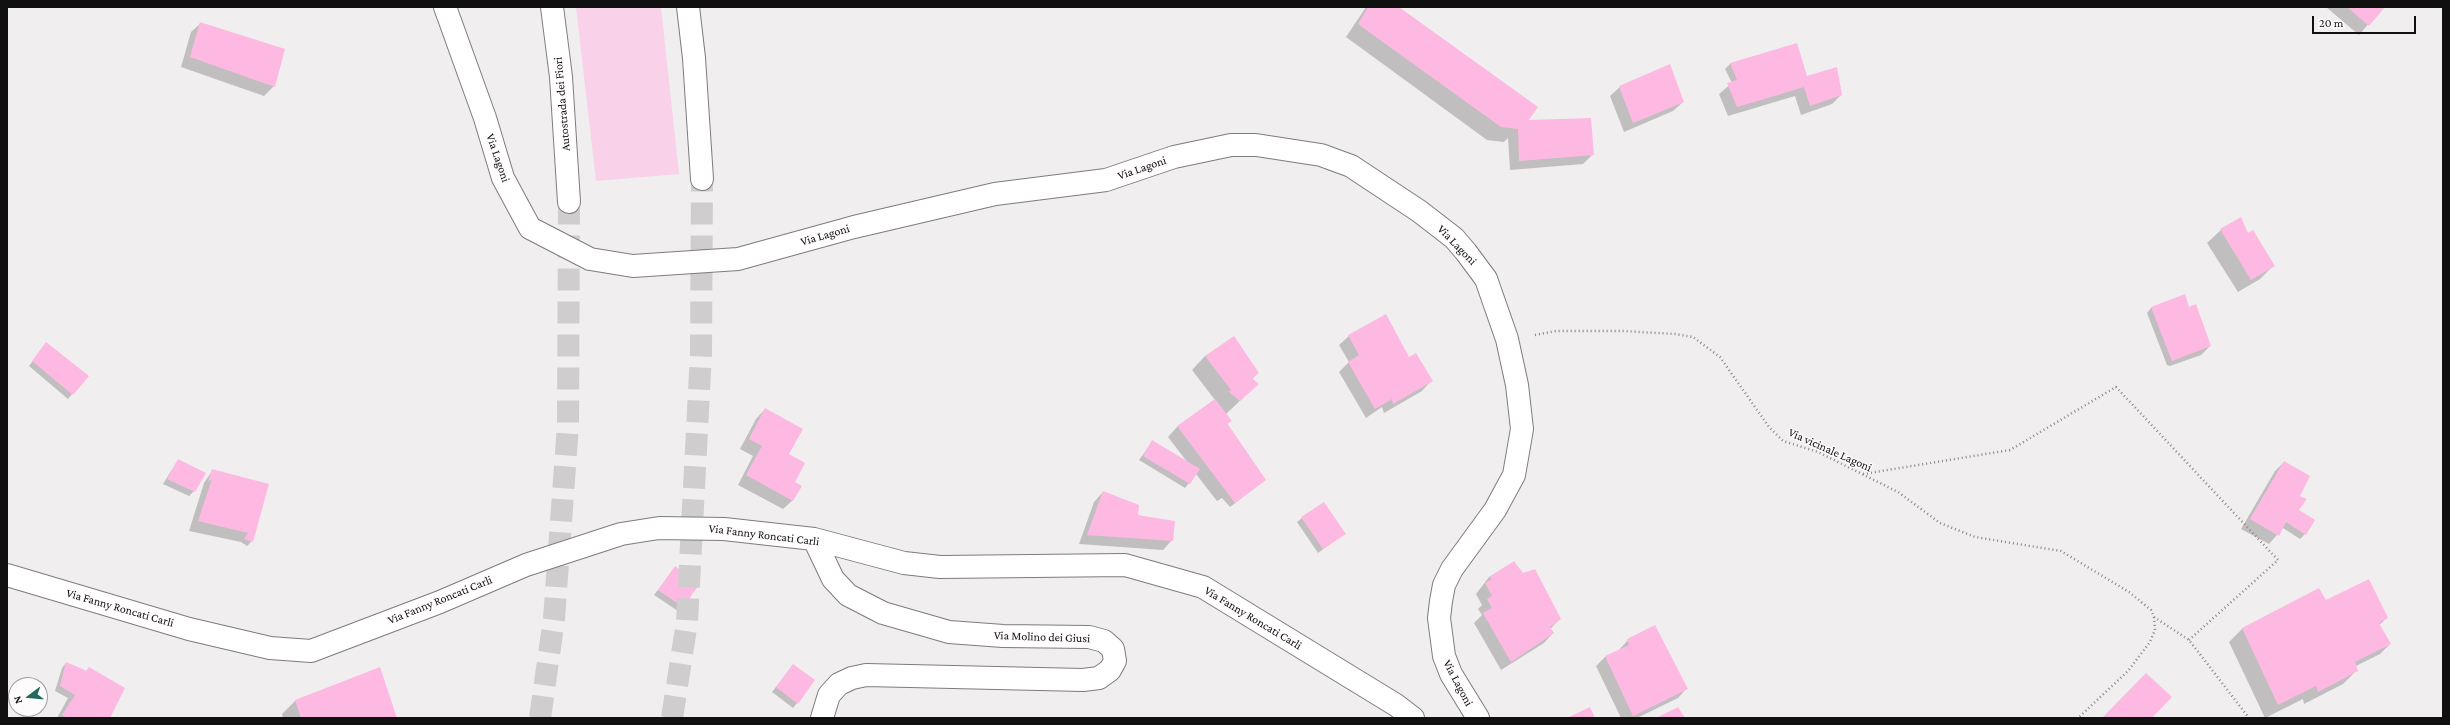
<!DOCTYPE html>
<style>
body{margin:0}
#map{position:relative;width:2450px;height:725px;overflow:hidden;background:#f1eeef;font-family:"Crimson Pro",serif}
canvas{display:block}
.frame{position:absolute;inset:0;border:8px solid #111010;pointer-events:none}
.north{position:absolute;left:8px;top:677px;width:40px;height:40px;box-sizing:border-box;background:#fefbfd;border:1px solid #9f9d9e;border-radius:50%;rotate:254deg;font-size:11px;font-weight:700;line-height:16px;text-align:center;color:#111010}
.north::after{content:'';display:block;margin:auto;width:14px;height:18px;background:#21685d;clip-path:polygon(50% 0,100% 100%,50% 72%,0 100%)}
.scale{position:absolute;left:2312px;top:16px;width:104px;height:18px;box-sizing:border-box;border:2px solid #111010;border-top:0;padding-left:5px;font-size:12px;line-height:14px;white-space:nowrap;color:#111010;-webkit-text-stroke:3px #fefbfd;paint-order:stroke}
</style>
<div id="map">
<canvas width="2450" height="725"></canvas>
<div class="frame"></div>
<div class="north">N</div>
<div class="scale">20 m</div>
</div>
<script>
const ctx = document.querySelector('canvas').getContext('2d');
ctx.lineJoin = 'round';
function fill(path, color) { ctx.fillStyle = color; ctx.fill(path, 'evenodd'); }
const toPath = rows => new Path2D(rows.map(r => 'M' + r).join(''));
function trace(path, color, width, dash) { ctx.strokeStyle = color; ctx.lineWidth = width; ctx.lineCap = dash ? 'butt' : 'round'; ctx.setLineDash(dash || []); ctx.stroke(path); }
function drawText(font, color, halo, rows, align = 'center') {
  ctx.font = font + ' "Crimson Pro",serif'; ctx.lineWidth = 3; ctx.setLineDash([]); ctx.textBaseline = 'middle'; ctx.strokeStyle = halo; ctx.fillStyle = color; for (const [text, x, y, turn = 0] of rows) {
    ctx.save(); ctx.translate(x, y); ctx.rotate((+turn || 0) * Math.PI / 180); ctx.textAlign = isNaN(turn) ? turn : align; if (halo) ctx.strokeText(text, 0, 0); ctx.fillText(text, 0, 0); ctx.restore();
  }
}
fill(toPath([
 [576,7,661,7,679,174,596,181]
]), '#f9d1e8');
fill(toPath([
 [1366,7,1397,7,1528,120,1593,154,1583,164,1510,170,1508,138,1504,142,1487,140,1346,37],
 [2326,7,2383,7,2359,35],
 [201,23,274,86,264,96,181,67,191,32],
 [1796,44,1806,77,1841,95,1832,104,1801,115,1795,96,1728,116,1719,94,1732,83,1725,69,1730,64],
 [1620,87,1683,102,1673,111,1624,132,1610,96],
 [2221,230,2248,234,2273,266,2260,279,2238,292,2207,243],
 [2184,295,2188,308,2210,346,2201,355,2170,366,2167,365,2147,313,2151,308],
 [1349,336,1409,359,1431,381,1422,391,1384,413,1382,407,1366,418,1339,372,1349,362,1339,345],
 [1234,338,1258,373,1252,379,1244,397,1226,414,1231,421,1227,424,1265,480,1230,507,1222,498,1217,501,1196,474,1185,488,1139,460,1152,442,1188,463,1168,437,1177,427,1215,400,1192,370,1205,356],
 [46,344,87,376,68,399,29,366],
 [765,409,788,455,794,483,793,500,783,509,738,485,753,456,740,449,756,419],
 [178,460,194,491,189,496,163,484],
 [2284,462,2294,503,2305,534,2300,539,2283,528,2269,544,2241,529,2275,471],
 [212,471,267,484,252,541,247,546,241,542,189,531,204,483],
 [1103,492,1137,515,1172,540,1163,550,1079,544,1094,502],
 [1302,518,1344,534,1318,553,1297,522],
 [1513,563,1560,619,1550,629,1553,633,1544,643,1501,670,1474,623,1482,615,1478,609,1482,605,1476,594,1489,577],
 [675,568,698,585,678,611,654,595],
 [2319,590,2325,603,2387,618,2379,625,2390,644,2380,654,2354,667,2356,671,2343,684,2304,704,2303,699,2265,718,2229,642,2242,629],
 [1628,640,1687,688,1678,698,1637,718,1621,718,1596,666,1605,657,1618,651],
 [66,663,86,671,89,668,109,718,57,718,68,698,55,691,62,668],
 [380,669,396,718,283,718,282,714,295,701],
 [789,670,797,703,793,708,772,692]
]), '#0003');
fill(toPath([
 [1368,7,1399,7,1538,107,1529,120,1591,118,1594,155,1519,161,1518,129,1501,127,1358,24],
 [2347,7,2385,7,2369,26],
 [200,22,285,49,275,87,190,57],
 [1797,43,1807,76,1837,67,1842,95,1810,106,1804,87,1737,107,1727,83,1737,80,1730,63],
 [1670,64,1684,102,1633,123,1619,86],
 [2241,217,2248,233,2253,230,2275,266,2251,280,2220,229],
 [2185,294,2189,307,2196,304,2211,346,2172,361,2151,307],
 [1386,314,1409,357,1416,353,1433,381,1393,404,1392,399,1375,409,1348,362,1359,355,1348,335],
 [1234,336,1259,373,1252,378,1259,384,1240,401,1229,392,1231,390,1205,356],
 [46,342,89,376,73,395,32,361],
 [1215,399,1232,421,1227,423,1266,480,1235,503,1177,426],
 [765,408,803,429,789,454,805,463,795,482,802,486,793,501,746,475,762,446,749,439],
 [1152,440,1200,469,1190,484,1143,456],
 [178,459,206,473,195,492,167,479],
 [2284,461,2310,476,2300,496,2307,499,2299,510,2315,520,2306,535,2286,522,2279,536,2250,519],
 [212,469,269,484,253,542,244,539,248,533,198,521,212,479,208,482],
 [1103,491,1139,505,1138,515,1175,521,1173,541,1087,535],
 [1324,502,1346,534,1323,549,1301,517],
 [1514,561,1523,573,1535,569,1561,619,1550,627,1554,633,1511,662,1483,613,1492,608,1487,599,1492,596,1485,583,1492,579,1489,577],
 [675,566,699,585,683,607,658,590],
 [2369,579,2388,618,2379,623,2391,644,2355,662,2358,671,2318,692,2316,686,2278,705,2242,628,2319,588,2326,600],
 [1655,625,1688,689,1633,716,1605,656,1629,645,1627,639],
 [66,662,87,671,89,667,125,688,110,718,68,718,62,715,75,695,60,686],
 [793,664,815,680,798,704,776,687],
 [380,667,397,718,301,718,295,700],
 [2146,673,2172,697,2152,718,2102,718],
 [1590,707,1595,718,1567,718],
 [1678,707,1685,718,1656,718]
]), '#feb9e2');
trace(toPath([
 [540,718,554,619,568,425,569,202],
 [672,718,687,622,701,353,702,179]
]), '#cfcdce', 22, [22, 11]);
const street = toPath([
 [445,7,485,118,503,178,530,228,590,259,633,266,738,259,854,227,995,194,1106,180,1174,157,1231,145,1256,145,1321,155,1351,166,1419,211,1454,238,1466,252,1486,279,1507,339,1517,385,1522,429,1514,475,1495,510,1452,569,1444,585,1441,601,1439,618,1444,656,1451,674,1478,718],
 [814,539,833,579,848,595,883,613,949,632,1003,636,1089,637,1104,641,1113,649,1115,661,1110,670,1099,678,1083,680,866,675,852,678,839,684,829,695,822,718],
 [7,575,189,629,270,648,311,651,440,602,526,565,621,534,659,528,724,529,814,539,904,563,940,567,1125,565,1203,587,1396,705,1413,718]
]);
const highway = toPath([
 [552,7,561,77,569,202],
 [688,7,694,58,702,179]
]);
trace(street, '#7e7b7d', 24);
trace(highway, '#7e7b7d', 24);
trace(toPath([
 [1535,335,1556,331,1622,331,1675,334,1693,337,1720,357,1769,427,1783,441,1818,452,1898,492,1940,523,1975,537,2061,551,2129,592,2151,610,2154,617,2155,630,2150,642,2128,671,2078,718],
 [1863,474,2010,450,2116,387,2278,560,2189,640],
 [2154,617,2189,640,2249,718]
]), '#878586', 2.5, [1, 3]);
trace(street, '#fff', 22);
trace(highway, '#fff', 22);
drawText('12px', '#111010', '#fefbfd', [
 ["Autostrada dei Fiori",562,104,-95],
 ["Via Lagoni",498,158,71],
 ["Via Lagoni",1142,168,-19],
 ["Via Lagoni",825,235,-16],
 ["Via Lagoni",1457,245,46],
 ["Via vicinale Lagoni",1830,450,24],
 ["Via Fanny Roncati Carli",764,535,7],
 ["Via Fanny Roncati Carli",440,600,-22],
 ["Via Fanny Roncati Carli",120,608,16],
 ["Via Fanny Roncati Carli",1253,618,31],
 ["Via Molino dei Giusi",1042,637,2],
 ["Via Lagoni",1458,683,62]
]);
</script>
